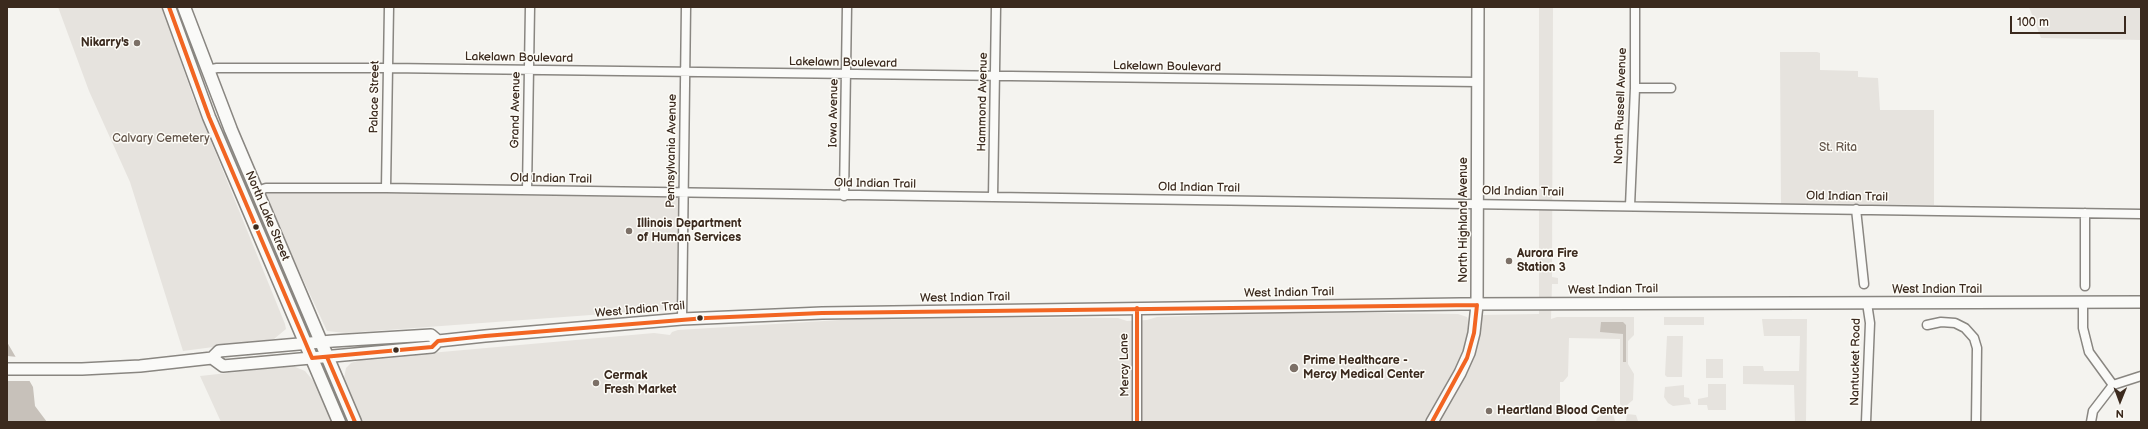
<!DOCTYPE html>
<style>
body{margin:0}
#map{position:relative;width:2148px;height:429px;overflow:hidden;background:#f4f3ef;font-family:"Balsamiq Sans",sans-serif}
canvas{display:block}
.frame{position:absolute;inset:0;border:8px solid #3b2a1e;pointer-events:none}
.north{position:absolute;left:2100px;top:381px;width:40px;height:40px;-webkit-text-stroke:3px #fdfcf7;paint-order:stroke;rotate:181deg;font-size:11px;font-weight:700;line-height:16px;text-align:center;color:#3b2a1e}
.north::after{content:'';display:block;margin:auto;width:14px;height:18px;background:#3b2a1e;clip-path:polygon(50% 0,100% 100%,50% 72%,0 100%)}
.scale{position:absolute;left:2010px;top:16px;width:116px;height:18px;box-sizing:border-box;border:2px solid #3b2a1e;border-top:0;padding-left:5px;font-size:12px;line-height:14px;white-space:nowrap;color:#3b2a1e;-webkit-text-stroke:3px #fdfcf7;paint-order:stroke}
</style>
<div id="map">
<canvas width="2148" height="429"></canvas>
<div class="frame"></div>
<div class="north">N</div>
<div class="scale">100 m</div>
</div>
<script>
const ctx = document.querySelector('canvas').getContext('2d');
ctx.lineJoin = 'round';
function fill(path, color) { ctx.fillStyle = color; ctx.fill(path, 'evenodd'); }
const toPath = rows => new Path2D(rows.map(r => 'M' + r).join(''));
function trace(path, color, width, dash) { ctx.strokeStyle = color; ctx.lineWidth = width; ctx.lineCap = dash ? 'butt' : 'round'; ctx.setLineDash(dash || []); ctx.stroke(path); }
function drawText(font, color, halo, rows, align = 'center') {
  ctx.font = font + ' "Balsamiq Sans",sans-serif'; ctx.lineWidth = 3; ctx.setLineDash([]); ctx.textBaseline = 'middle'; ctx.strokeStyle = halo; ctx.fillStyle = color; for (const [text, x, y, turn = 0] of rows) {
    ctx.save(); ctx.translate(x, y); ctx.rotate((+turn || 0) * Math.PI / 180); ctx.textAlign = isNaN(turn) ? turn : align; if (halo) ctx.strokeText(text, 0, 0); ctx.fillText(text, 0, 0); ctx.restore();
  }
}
fill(toPath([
 [58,7,162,7,193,97,285,324,286,329,274,339,183,351,130,182,89,91],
 [1539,7,1553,7,1552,277,1558,278,1558,284,1552,284,1551,319,1557,317,1634,317,1634,335,1628,341,1628,364,1634,374,1633,400,1627,405,1622,406,1620,404,1620,339,1569,338,1568,376,1563,382,1560,382,1560,422,1437,422,1473,359,1478,338,1480,315,1539,314],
 [2029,7,2141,7,2141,40,2041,38],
 [1780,52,1817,52,1820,53,1820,70,1858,71,1858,77,1878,78,1880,110,1934,110,1934,205,1781,204],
 [262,191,688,198,686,308,346,333,327,331],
 [1300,312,1458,314,1467,317,1470,327,1464,354,1426,422,1133,422,1132,409,1132,422,361,422,344,378,346,368,351,363,363,359,654,333,670,335,672,332,678,330,857,319,930,317,1118,318,1127,321,1147,320,1157,317],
 [1664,317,1704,317,1704,325,1664,325],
 [1762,319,1807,319,1806,422,1795,422,1794,385,1743,384,1743,366,1763,366,1764,371,1799,371,1800,336,1764,336],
 [1667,336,1683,336,1682,377,1667,377,1665,375],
 [1706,359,1723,359,1723,378,1706,378],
 [293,366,305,371,320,389,334,422,221,422,200,376],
 [1708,384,1726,384,1726,410,1708,410,1707,405,1698,405,1698,399,1708,397],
 [1684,385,1684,397,1689,398,1691,404,1673,406,1668,403,1664,397,1665,387],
 [1603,414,1613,414,1615,421,1626,421,1627,414,1636,415,1638,421,1652,422,1596,422,1597,418]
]), '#e6e3de');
fill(toPath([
 [1601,322,1623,322,1626,325,1626,362,1623,362,1623,334,1600,332],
 [7,342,33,387,35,406,47,422,7,422]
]), '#c7c1ba');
fill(toPath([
 [7,356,18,357,32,381,7,381]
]), '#f4f3ef');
const street = toPath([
 [207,70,217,68,388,68,1478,82],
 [1635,88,1671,88],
 [386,188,389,7],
 [527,190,530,7],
 [257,191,266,188,386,188,2141,214],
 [844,196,847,7],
 [993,197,996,7],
 [1630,206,1635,88,1635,7],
 [1856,209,1864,284],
 [2085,213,2085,286],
 [2083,302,2083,328,2089,352,2113,385],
 [682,319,686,7],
 [1927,325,1941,322,1955,323,1965,328,1974,338,1977,348,1976,422],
 [2113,385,2141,376],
 [1137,422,1137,308],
 [1866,422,1870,323,1867,303],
 [2091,422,2093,411,2113,385]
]);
const secondary = toPath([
 [212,358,223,366,432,347,438,341,485,336,682,319,822,313,1461,304,2141,302],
 [7,369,82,369,140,366,212,358,219,351,333,341,431,335,438,341],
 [1432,422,1460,373,1469,353,1474,333,1477,305,1478,7]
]);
const primary = toPath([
 [169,7,209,117,339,422],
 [184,7,231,130,355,422]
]);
trace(street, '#898681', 11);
trace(secondary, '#898681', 14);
trace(primary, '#898681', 15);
trace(street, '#fafaf8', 8);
trace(secondary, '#fafaf8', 11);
trace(primary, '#fafaf8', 12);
trace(toPath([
 [169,7,209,117,312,358],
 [1137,308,1137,422],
 [327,357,355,422],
 [312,358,432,347,438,341,485,336,706,318,822,313,1477,305],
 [1432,422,1467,358,1474,333,1477,305]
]), '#f26522', 4);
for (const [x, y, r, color] of [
 [137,43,4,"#7c7067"],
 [256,227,3.5,"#3b2a1e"],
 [629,231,4,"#7c7067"],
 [1509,261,4,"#7c7067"],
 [700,318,3.5,"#3b2a1e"],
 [396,350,3.5,"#3b2a1e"],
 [1294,368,5,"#7c7067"],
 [596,383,4,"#7c7067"],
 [1489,411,4,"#7c7067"]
]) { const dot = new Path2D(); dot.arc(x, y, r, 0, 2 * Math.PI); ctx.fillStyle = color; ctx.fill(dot); trace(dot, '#fdfcf7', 1.5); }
drawText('bold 12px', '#3b2a1e', '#fdfcf7', [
 ["Nikarry's",129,43,"right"],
 ["Illinois Department",637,224],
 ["of Human Services",637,238],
 ["Aurora Fire",1517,254],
 ["Station 3",1517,268],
 ["Prime Healthcare -",1303,361],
 ["Mercy Medical Center",1303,375],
 ["Cermak",604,376],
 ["Fresh Market",604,390],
 ["Heartland Blood Center",1497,411]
], 'left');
drawText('12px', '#3b2a1e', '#fdfcf7', [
 ["Lakelawn Boulevard",519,58,1],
 ["Lakelawn Boulevard",843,63,1],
 ["Lakelawn Boulevard",1167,67,1],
 ["Palace Street",375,97,-89],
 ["Hammond Avenue",983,102,-89],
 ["North Russell Avenue",1621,106,-88],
 ["Grand Avenue",516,110,-89],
 ["Iowa Avenue",834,113,-89],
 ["Pennsylvania Avenue",672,151,-89],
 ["Old Indian Trail",551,179,1],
 ["Old Indian Trail",875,184,1],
 ["Old Indian Trail",1199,188,1],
 ["Old Indian Trail",1523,192,1],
 ["Old Indian Trail",1847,197,1],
 ["North Lake Street",267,216,67],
 ["North Highland Avenue",1464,220,-90],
 ["West Indian Trail",1613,290,-1],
 ["West Indian Trail",1937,290],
 ["West Indian Trail",1289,293,-1],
 ["West Indian Trail",965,298,-1],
 ["West Indian Trail",640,310,-5],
 ["Nantucket Road",1856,362,-89],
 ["Mercy Lane",1125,365,-91]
]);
drawText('12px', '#63554a', '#fdfcf7', [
 ["Calvary Cemetery",161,139],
 ["St. Rita",1838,148]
]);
</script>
